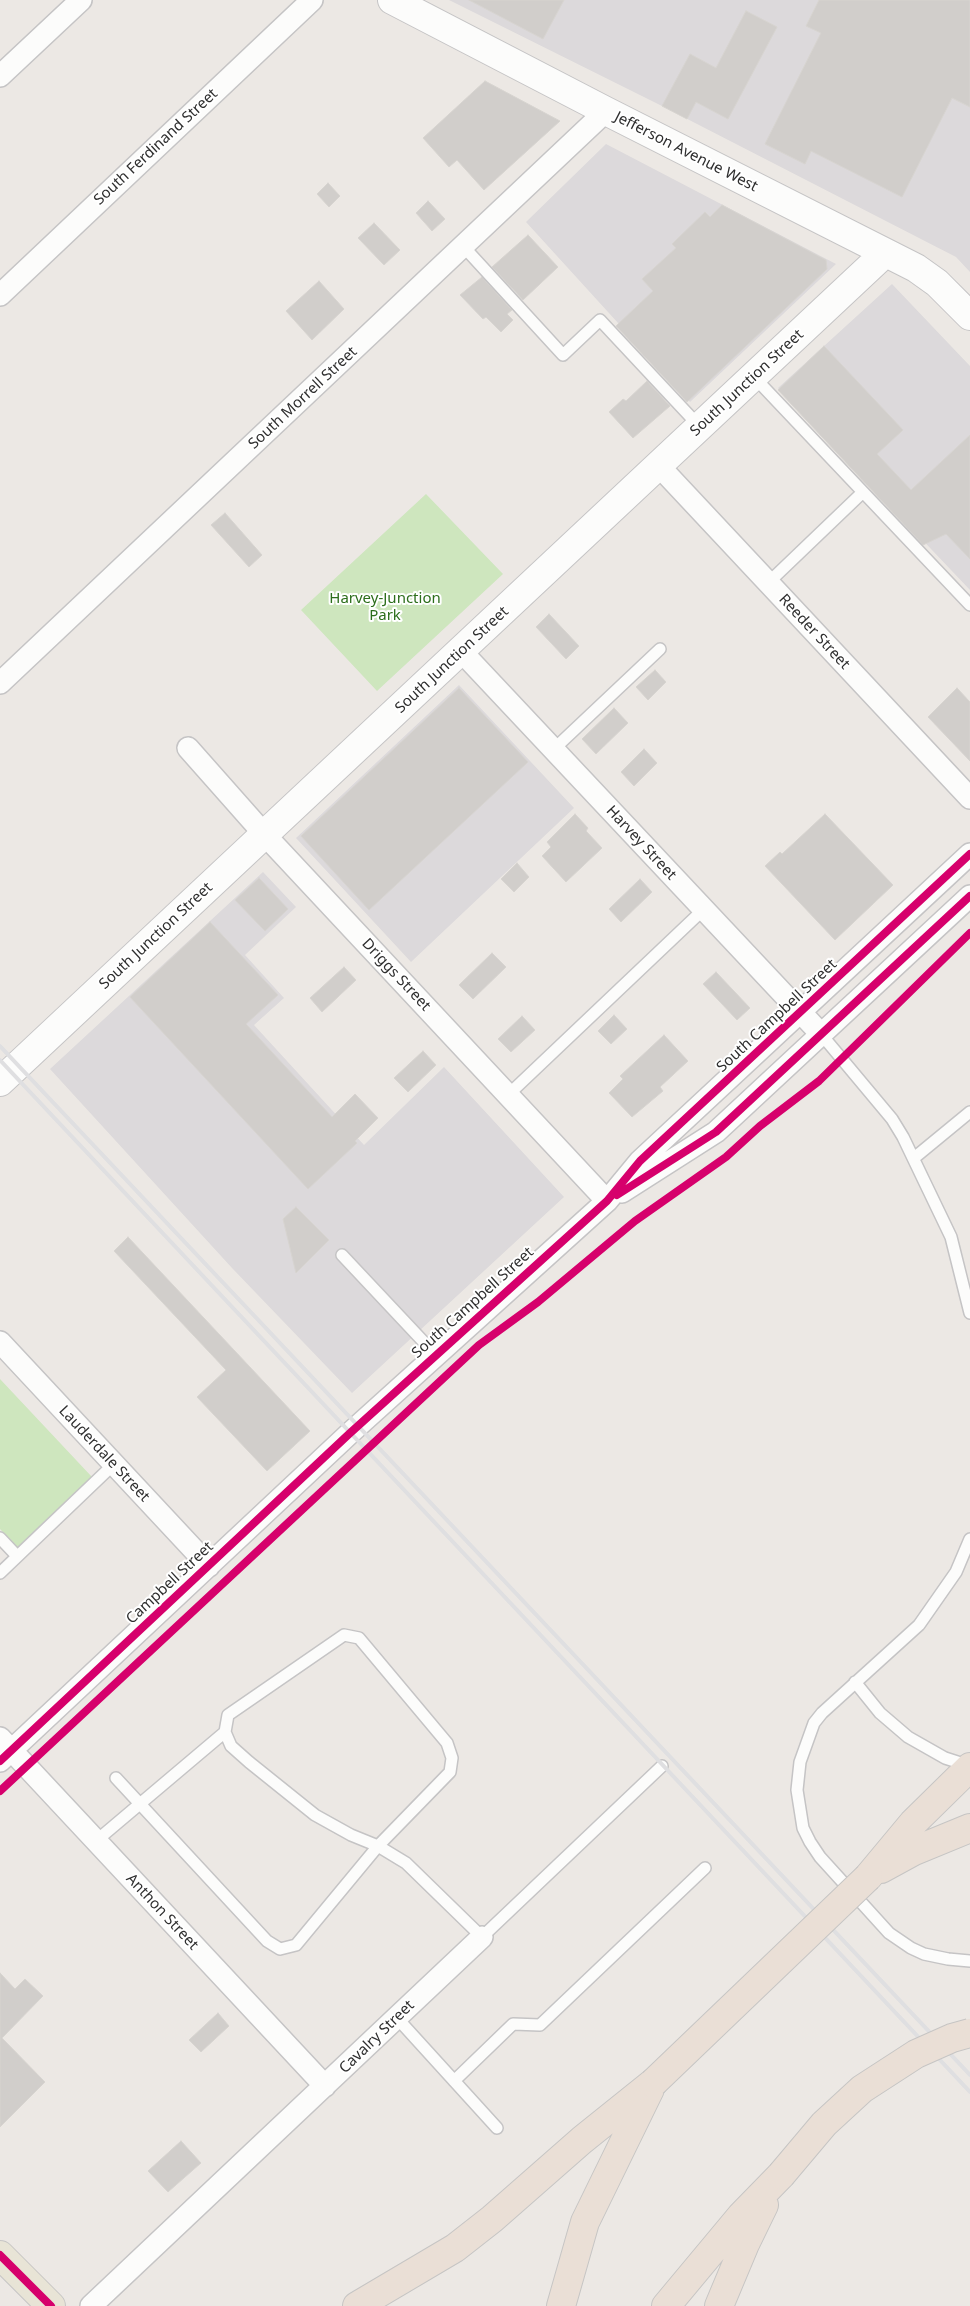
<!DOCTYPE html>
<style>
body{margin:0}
canvas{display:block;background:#ece8e4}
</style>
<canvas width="970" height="2306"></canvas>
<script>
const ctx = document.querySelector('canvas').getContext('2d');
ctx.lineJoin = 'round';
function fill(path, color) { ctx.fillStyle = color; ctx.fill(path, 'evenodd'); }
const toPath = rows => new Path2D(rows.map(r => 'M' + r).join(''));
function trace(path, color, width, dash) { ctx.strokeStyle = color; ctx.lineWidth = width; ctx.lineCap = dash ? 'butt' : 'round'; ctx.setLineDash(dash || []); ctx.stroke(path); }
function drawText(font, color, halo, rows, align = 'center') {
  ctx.font = font + ' "Noto Sans",sans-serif'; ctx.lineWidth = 4; ctx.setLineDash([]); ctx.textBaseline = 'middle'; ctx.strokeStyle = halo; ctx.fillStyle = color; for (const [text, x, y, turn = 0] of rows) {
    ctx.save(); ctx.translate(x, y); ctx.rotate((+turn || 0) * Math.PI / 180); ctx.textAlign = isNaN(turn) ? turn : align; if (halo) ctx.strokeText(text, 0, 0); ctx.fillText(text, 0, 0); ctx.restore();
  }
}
fill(toPath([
 [449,0,970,0,970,272,956,257,662,106],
 [606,144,836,264,690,402,526,222],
 [892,284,970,366,970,590,778,388],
 [459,685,574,808,411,962,296,838],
 [263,872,296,907,245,955,284,998,254,1025,364,1145,444,1067,564,1197,352,1393,232,1268,50,1069]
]), '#dcd9db');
fill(toPath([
 [426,494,503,574,377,691,301,610],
 [0,1379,92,1477,18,1548,0,1529]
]), '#cee6be');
const building = toPath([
 [469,0,564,0,543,39,469,0],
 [819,0,970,0,970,107,952,98,902,197,811,151,805,164,765,144,821,33,806,26,819,0],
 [746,11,777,27,728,119,696,102,687,119,662,106,690,54,716,68,746,11],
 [485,81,560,121,484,190,457,160,449,167,423,138,485,81],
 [328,183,340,196,329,207,317,194,328,183],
 [428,201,445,219,432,231,416,213,428,201],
 [722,205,826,260,827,269,687,402,616,326,653,291,642,279,676,248,672,244,705,212,710,217,722,205],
 [374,223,400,250,384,265,358,238,374,223],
 [528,235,558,267,523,300,492,267,528,235],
 [482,277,512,310,507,314,513,320,501,332,486,317,483,319,460,295,482,277],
 [319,281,344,309,312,340,286,311,319,281],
 [824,346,903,430,877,454,911,490,970,435,970,559,946,534,923,545,778,390,824,346],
 [647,381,670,406,633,438,609,412,623,399,626,401,647,381],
 [225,513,262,555,249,567,211,525,225,513],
 [549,614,579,646,566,659,536,627,549,614],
 [655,670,666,682,648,700,636,687,655,670],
 [459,688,528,762,369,910,301,836,459,688],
 [957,688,970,702,970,761,928,717,957,688],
 [614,708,628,723,596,754,582,739,614,708],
 [644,749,657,763,634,786,621,772,644,749],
 [575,814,588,828,586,831,602,848,566,882,542,856,551,847,547,842,575,814],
 [825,814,893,885,835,940,765,866,780,852,782,854,825,814],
 [517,863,529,877,514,892,501,879,517,863],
 [259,878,288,909,265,931,235,900,259,878],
 [640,879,652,892,621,922,609,909,640,879],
 [210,922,278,995,246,1024,332,1117,355,1094,378,1118,355,1141,357,1143,308,1189,130,997,210,922],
 [492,953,506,967,473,999,459,985,492,953],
 [344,967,356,980,322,1012,310,998,344,967],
 [716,972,750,1008,737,1020,703,984,716,972],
 [614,1015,627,1029,611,1044,598,1031,614,1015],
 [522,1016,535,1030,511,1052,498,1039,522,1016],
 [664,1035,688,1061,660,1087,663,1091,632,1117,609,1093,623,1079,620,1076,664,1035],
 [423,1051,436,1065,408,1092,394,1078,423,1051],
 [296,1207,329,1240,296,1273,283,1219,296,1207],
 [128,1237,310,1431,267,1471,197,1397,226,1370,114,1251,128,1237],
 [0,1973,15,1989,25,1979,43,1996,2,2038,45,2082,0,2127,0,1973],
 [218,2013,229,2026,201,2052,189,2040,218,2013],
 [181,2141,201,2163,168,2192,148,2171,181,2141]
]);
fill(building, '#d1cecb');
trace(building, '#d7d4d0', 1);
const lane = toPath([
 [463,246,563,355,600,320,700,427],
 [754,377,970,605],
 [768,583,863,492],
 [554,749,660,649],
 [821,1034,892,1119,903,1137,951,1237,970,1313],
 [508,1095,704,909],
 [914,1158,970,1112],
 [342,1255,435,1354],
 [0,1538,17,1556],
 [970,1539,956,1572,919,1625,822,1713,814,1723,800,1762,797,1790,803,1828,810,1842,820,1857,889,1933,911,1948,924,1954,948,1959,970,1961],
 [0,1573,114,1464],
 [855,1682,880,1713,908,1737,945,1758,970,1766],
 [116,1778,267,1941,280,1949,296,1945,378,1846,450,1772,452,1758,447,1743,359,1638,344,1635,228,1715,225,1732,231,1746,249,1762,315,1815,351,1835,378,1846,406,1863,482,1937,662,1766],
 [96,1841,225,1732],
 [397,2018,497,2128],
 [454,2081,513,2024,540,2025,705,1868]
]);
const street = toPath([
 [0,76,81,0],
 [0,295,312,0],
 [659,466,970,798],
 [461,651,821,1034],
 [0,683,606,111],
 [188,748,265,835,607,1201],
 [622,1192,716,1132,970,896],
 [0,1342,209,1566],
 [0,1738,325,2086],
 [0,1761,349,1434,607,1201,640,1161,970,854],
 [91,2306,482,1937]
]);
const secondary = toPath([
 [392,0,606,111,916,268,937,283,970,316],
 [0,1082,885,253]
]);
const primary = toPath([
 [0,2255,51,2306]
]);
const highway = toPath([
 [881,1869,914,1851,970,1828],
 [868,1877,913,1823,970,1767],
 [357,2306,455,2248,492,2219,582,2140,653,2083],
 [561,2306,585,2222,650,2089],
 [666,2306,741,2216,781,2175],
 [719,2306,745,2244,764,2205]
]);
trace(lane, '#c5c4c5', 14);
trace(street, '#c5c4c5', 24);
trace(secondary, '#c5c4c5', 30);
trace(primary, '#c6c5c4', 30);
trace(highway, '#c6c5c4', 30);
trace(lane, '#fcfcfb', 11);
trace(street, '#fcfcfb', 21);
trace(secondary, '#fcfcfb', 28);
trace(primary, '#e8e4d6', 28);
trace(highway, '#eadfd6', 28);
trace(toPath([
 [0,1046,970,2075],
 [0,1060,970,2092]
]), '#dfdfe1', 4);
const highwayBridge = toPath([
 [653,2083,868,1877],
 [781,2175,824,2124,862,2089,916,2054,952,2038,970,2033]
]);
trace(highwayBridge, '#c6c5c4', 30, []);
trace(highwayBridge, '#eadfd6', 28);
trace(toPath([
 [617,1195,716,1132,970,896],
 [0,1761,349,1434,607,1201,640,1161,970,854],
 [0,1791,479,1345,538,1302,635,1221,726,1157,760,1126,819,1081,970,933],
 [0,2255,51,2306]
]), '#d6006c', 8);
drawText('15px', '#2e2e2e', '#fff', [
 ["South Ferdinand Street",156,147,-43],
 ["Jefferson Avenue West",686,152,27],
 ["South Junction Street",747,383,-43],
 ["South Morrell Street",303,398,-43],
 ["Reeder Street",814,632,47],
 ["South Junction Street",452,660,-43],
 ["Harvey Street",641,843,47],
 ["South Junction Street",156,936,-43],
 ["Driggs Street",396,975,47],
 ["South Campbell Street",777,1016,-43],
 ["South Campbell Street",473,1303,-42],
 ["Lauderdale Street",104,1454,47],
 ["Campbell Street",170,1583,-43],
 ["Anthon Street",162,1912,47],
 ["Cavalry Street",377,2037,-44]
]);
drawText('15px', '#2c6e1b', '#fff', [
 ["Harvey-Junction",385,599],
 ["Park",385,616]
]);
</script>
